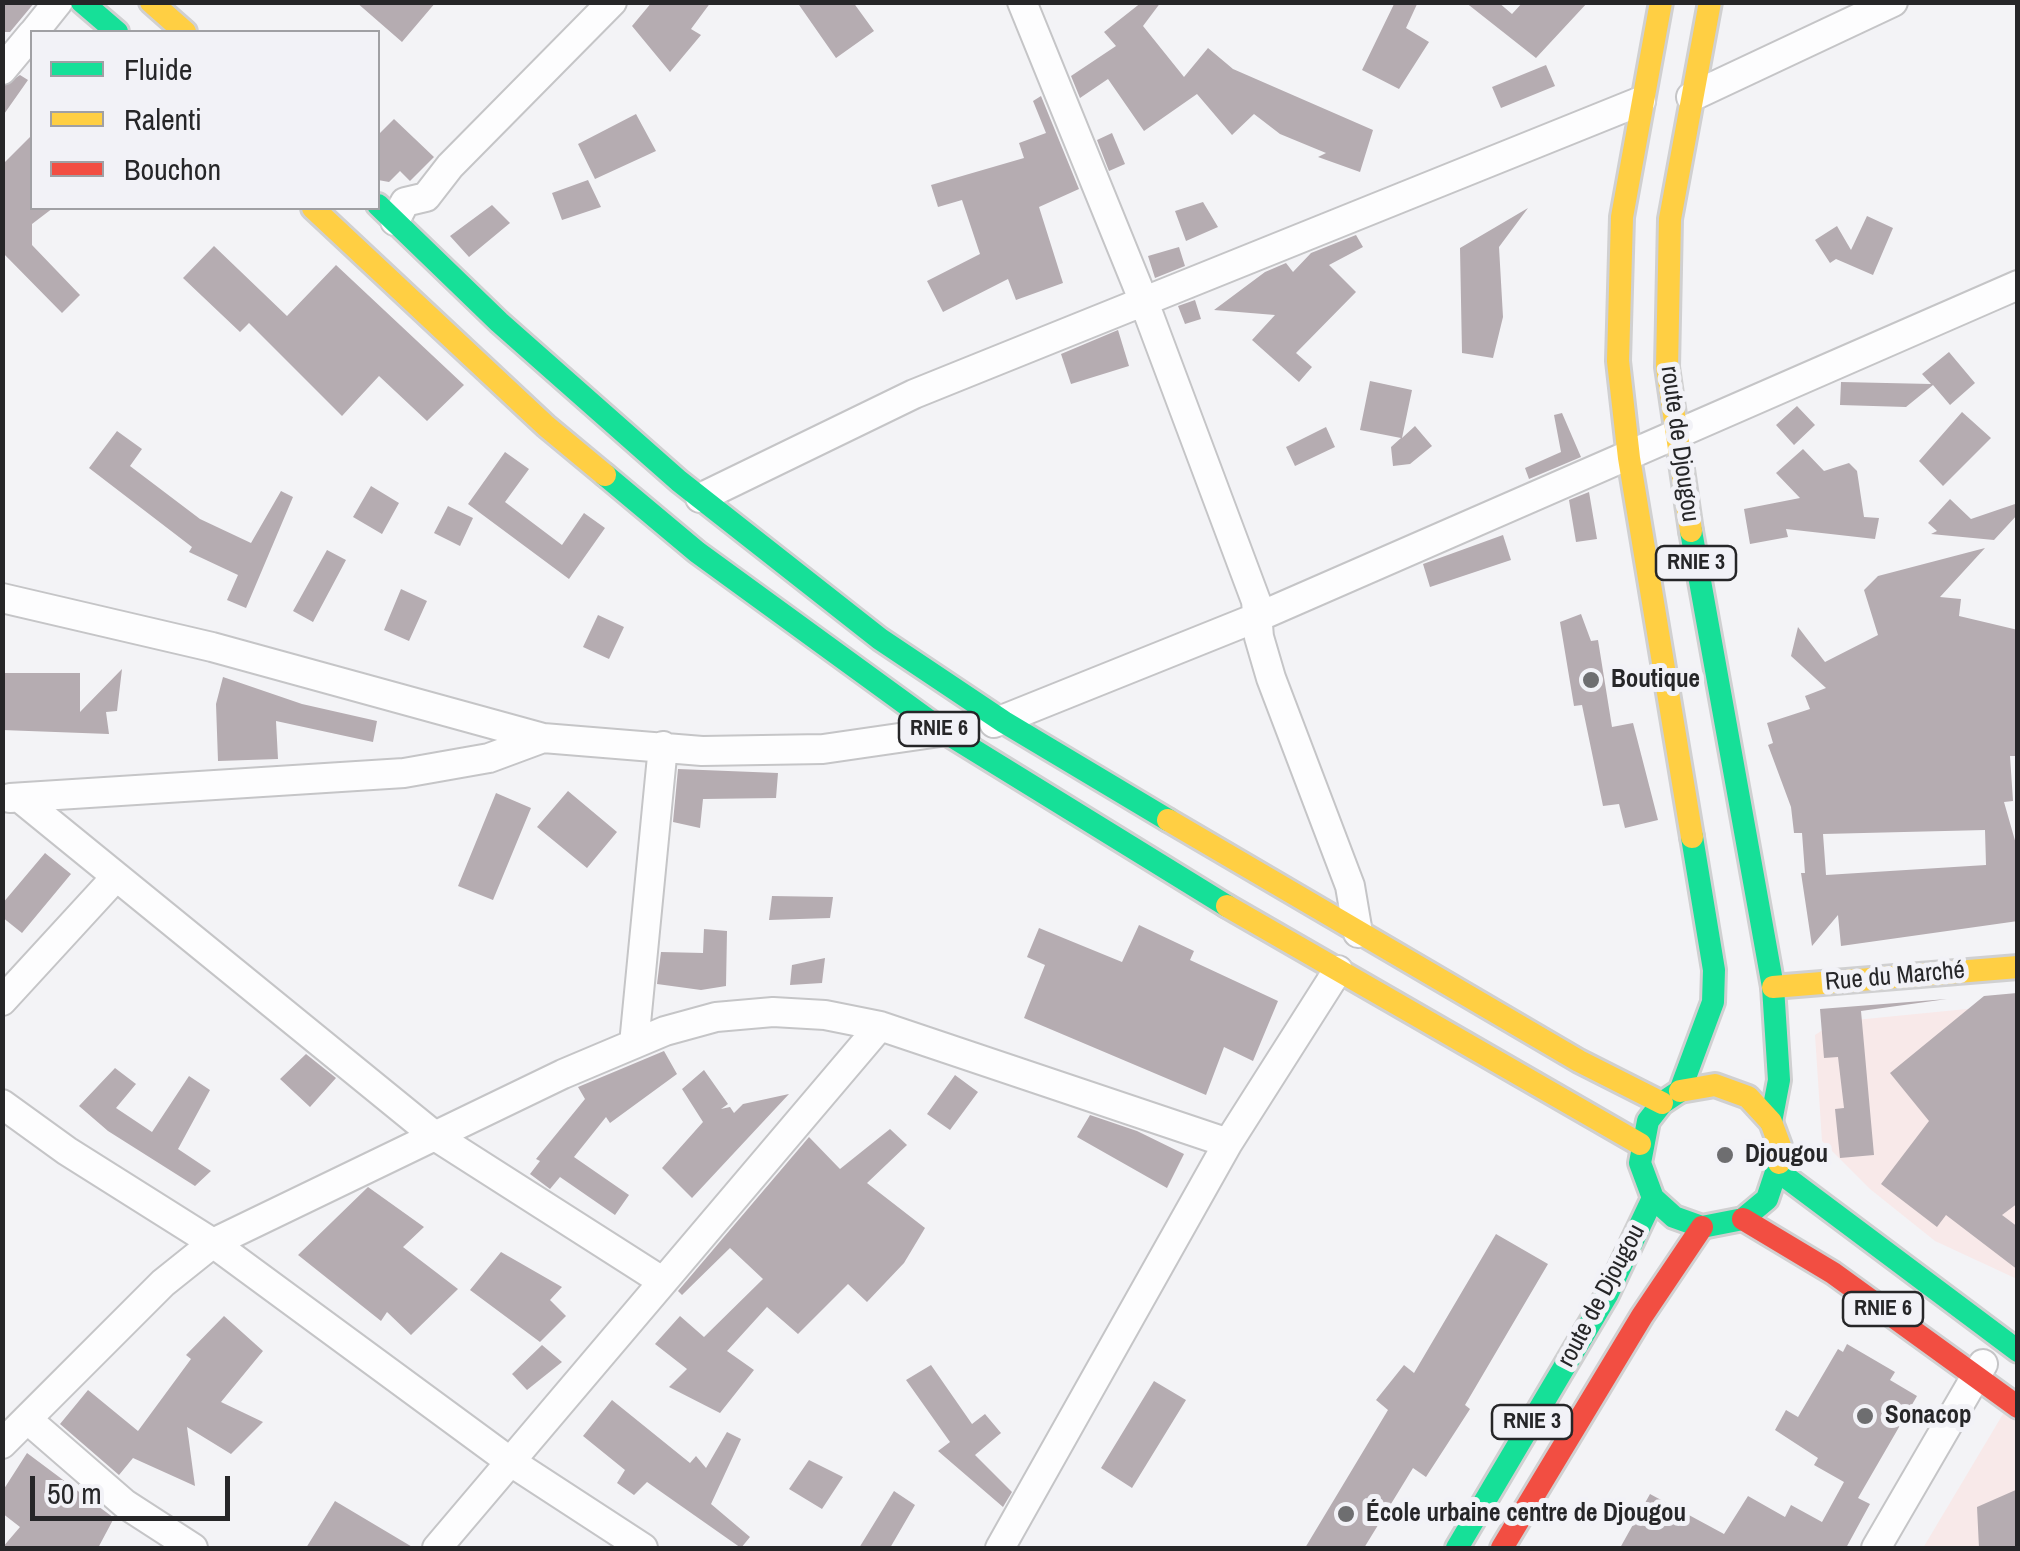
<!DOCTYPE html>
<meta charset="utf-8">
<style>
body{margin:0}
#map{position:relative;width:2020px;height:1551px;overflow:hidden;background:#f3f3f6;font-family:"Archivo Narrow",sans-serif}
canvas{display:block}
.frame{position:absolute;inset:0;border:5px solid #262628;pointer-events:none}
.legend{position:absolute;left:30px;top:30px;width:350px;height:180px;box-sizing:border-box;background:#f2f2f7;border:2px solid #a0a0a4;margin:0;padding:12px 18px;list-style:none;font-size:30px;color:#262628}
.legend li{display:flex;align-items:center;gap:20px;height:50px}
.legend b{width:50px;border:2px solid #a0a0a4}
.scale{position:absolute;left:30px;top:1476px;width:200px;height:45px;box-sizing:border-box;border:5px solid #262628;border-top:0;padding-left:12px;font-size:30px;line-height:35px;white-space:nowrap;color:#262628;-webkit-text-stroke:8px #f2f2f7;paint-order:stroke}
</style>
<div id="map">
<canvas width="2020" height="1551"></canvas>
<div class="frame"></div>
<ul class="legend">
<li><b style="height:12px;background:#16e098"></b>Fluide</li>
<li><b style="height:12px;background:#ffcf43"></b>Ralenti</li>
<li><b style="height:12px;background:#f24e42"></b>Bouchon</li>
</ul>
<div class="scale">50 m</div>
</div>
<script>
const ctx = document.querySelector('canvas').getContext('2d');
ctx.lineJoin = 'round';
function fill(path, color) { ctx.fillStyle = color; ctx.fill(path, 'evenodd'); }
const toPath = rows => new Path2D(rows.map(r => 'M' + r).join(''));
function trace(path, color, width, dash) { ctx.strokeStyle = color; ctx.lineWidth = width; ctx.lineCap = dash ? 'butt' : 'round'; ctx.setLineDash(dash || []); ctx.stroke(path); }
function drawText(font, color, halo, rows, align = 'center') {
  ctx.font = font + ' "Archivo Narrow",sans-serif'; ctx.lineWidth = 10; ctx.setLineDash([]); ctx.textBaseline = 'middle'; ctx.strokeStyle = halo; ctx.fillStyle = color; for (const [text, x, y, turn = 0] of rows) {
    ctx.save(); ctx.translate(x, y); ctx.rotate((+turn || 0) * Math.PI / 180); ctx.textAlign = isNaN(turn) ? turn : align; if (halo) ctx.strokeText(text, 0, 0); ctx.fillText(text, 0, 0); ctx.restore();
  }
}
fill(toPath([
 [2017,1004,2017,1279,1935,1241,1870,1189,1822,1141,1815,1035,1835,1022],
 [2006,1409,2017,1417,2017,1548,1923,1548]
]), '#f8e9e9');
fill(toPath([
 [2,2,35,2,10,32,2,32],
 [356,2,436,2,402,42],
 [652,2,711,2,691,29,701,35,670,72,632,26],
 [797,2,853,2,874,31,836,58],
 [1142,2,1161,2,1143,26,1184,77,1208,48,1233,69,1373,130,1360,172,1318,157,1326,153,1280,134,1254,114,1232,135,1197,94,1144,131,1108,79,1080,98,1071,76,1116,46,1104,32],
 [1395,2,1418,2,1406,28,1429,42,1399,89,1362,70],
 [1465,2,1498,2,1512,14,1523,2,1588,2,1536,58],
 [1546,65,1555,86,1501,108,1492,87],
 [20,75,28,80,2,117,2,87],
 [1041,96,1079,189,1039,207,1063,283,1016,300,1008,279,943,312,927,281,980,254,962,200,938,207,931,185,1024,158,1019,143,1046,133,1033,101],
 [636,114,656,151,595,179,578,144],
 [394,119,434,157,410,181,400,171,389,182,378,180,378,135],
 [1112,133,1125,164,1109,171,1097,140],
 [32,135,32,208,53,208,32,224,32,245,80,295,62,313,2,252,2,165],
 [588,180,601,207,562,220,552,193],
 [1203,202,1218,227,1186,241,1175,211],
 [492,205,510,223,469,257,450,236],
 [1528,208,1499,247,1503,317,1493,358,1462,353,1460,248],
 [1867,216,1893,228,1873,275,1836,259,1830,263,1815,240,1837,226,1851,250],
 [1356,235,1363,247,1329,265,1356,292,1296,353,1312,367,1299,382,1252,340,1275,315,1214,310,1265,272,1286,263,1293,272,1311,253],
 [214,246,287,316,336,265,464,385,427,421,379,376,342,416,249,323,240,332,183,278],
 [1179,247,1185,266,1155,278,1148,256],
 [1195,300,1201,319,1185,324,1178,306],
 [1118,330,1129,366,1071,384,1061,354],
 [1949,352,1975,383,1950,405,1933,385,1906,407,1840,405,1841,382,1931,384,1922,374],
 [1370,381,1412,390,1402,438,1415,426,1432,446,1410,464,1393,466,1391,447,1401,438,1360,430],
 [1797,406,1815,425,1794,445,1776,425],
 [1962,412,1991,438,1943,486,1919,461],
 [1562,413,1581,457,1529,479,1525,468,1561,452,1554,415],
 [1326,427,1335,447,1295,466,1286,447],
 [117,431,142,449,130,466,200,519,251,543,281,491,293,497,246,608,227,600,238,575,189,552,192,547,89,468],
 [1803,449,1824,471,1849,463,1857,471,1864,517,1879,518,1875,539,1786,529,1788,537,1750,544,1744,509,1800,498,1776,473],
 [505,452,529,469,505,502,562,545,584,513,605,528,569,579,468,504],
 [371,486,399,503,382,534,353,517],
 [1589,492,1597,539,1576,542,1569,500],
 [1950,499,1971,519,2018,503,2018,514,1994,540,1931,534,1937,531,1928,523],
 [448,506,473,518,460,546,434,533],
 [1503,535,1511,560,1430,587,1423,564],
 [1985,548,1940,597,1961,599,1959,616,2018,630,2018,756,2010,756,2013,801,2004,802,2018,851,2018,921,1841,946,1838,915,1812,946,1801,873,1805,873,1802,833,1794,833,1791,807,1768,745,1773,743,1767,723,1810,709,1805,696,1826,688,1791,656,1798,627,1825,662,1878,635,1864,590,1878,576],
 [1985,830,1986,865,1826,875,1823,834],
 [327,550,346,560,313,622,293,611],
 [401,589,427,601,409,641,384,630],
 [1581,614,1591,641,1598,640,1612,727,1633,723,1658,820,1625,828,1619,804,1603,806,1582,705,1574,706,1560,622],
 [598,615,624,627,609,659,583,647],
 [122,669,117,711,106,712,109,734,2,730,2,673,80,673,80,712],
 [223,677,302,704,377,721,373,742,276,721,278,759,218,761,216,704],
 [678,769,778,773,776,798,703,799,700,828,673,822],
 [568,791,617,832,587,868,537,827],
 [496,793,531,808,493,900,458,886],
 [45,853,71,874,22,933,2,917,2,904],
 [772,896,833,897,830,918,769,920],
 [1139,925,1194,951,1190,960,1278,1001,1253,1061,1224,1047,1206,1095,1024,1018,1045,965,1027,957,1039,928,1122,962],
 [704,929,727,931,726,986,701,990,657,984,661,952,703,953],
 [825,958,822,983,790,985,792,965],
 [2017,993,2018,1203,2002,1215,2018,1227,2018,1270,1946,1215,1937,1227,1881,1184,1929,1121,1890,1073,1984,996],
 [1947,999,1861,1011,1874,1155,1840,1158,1835,1109,1844,1108,1838,1057,1824,1058,1820,1009],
 [664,1051,677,1074,610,1123,606,1117,574,1157,629,1195,615,1215,560,1177,550,1189,530,1174,540,1161,536,1159,585,1099,578,1087],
 [306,1054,336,1078,310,1107,280,1079],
 [115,1068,136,1084,116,1108,152,1132,189,1076,210,1090,178,1149,211,1171,195,1186,108,1131,79,1106],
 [704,1070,728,1104,721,1109,730,1107,734,1113,743,1104,789,1094,692,1198,662,1168,703,1122,682,1089],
 [955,1075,978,1092,950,1130,927,1114],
 [1090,1115,1137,1131,1184,1154,1167,1188,1077,1137],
 [890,1129,907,1145,867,1183,925,1228,904,1263,867,1302,848,1284,798,1334,767,1307,727,1351,754,1370,720,1413,669,1387,687,1369,655,1344,680,1316,704,1337,763,1279,730,1248,682,1295,678,1291,809,1137,840,1169],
 [368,1187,424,1227,403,1247,458,1289,411,1335,387,1312,381,1321,298,1255],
 [1496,1234,1548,1264,1465,1405,1470,1409,1426,1477,1413,1468,1364,1548,1305,1548,1388,1410,1376,1400,1404,1365,1414,1373],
 [501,1252,562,1287,550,1300,566,1316,540,1342,470,1290],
 [224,1316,263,1351,221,1402,263,1422,231,1454,187,1427,195,1486,133,1458,119,1475,60,1424,88,1390,138,1431,191,1359,186,1355],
 [1847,1344,1895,1372,1890,1380,1917,1396,1858,1498,1870,1504,1846,1548,1620,1548,1650,1494,1724,1534,1748,1496,1785,1517,1791,1505,1822,1522,1844,1482,1814,1465,1818,1458,1775,1430,1786,1410,1798,1417,1838,1349,1843,1352],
 [542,1345,562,1362,527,1390,512,1374],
 [931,1365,972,1424,985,1414,1001,1433,975,1455,1012,1492,1003,1507,938,1451,950,1442,906,1380],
 [1154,1381,1186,1400,1132,1488,1101,1468],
 [612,1400,690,1463,696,1456,706,1468,727,1432,741,1439,711,1504,750,1537,741,1548,647,1482,634,1495,617,1483,625,1470,583,1436],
 [27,1453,114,1518,98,1548,2,1548,20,1527,2,1513,2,1492],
 [809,1460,843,1477,822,1509,789,1489],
 [2018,1489,2018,1548,1979,1548,1977,1507],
 [894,1491,915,1505,890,1548,859,1548],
 [335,1501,414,1548,306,1548]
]), '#b5acb1');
const street = toPath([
 [1022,2,1144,302,1256,601,1259,637,1271,678,1350,886,1358,933],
 [34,32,58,2],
 [2,70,32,34],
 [1691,97,1893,2],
 [395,221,405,202,426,197,450,166,612,2],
 [700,498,914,394,1641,101],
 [2,598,212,647,543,738,702,751,823,749,947,731],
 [994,723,1258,617,2018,285],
 [10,798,404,773,489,758,543,738],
 [20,798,435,1136,662,1281],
 [2,1001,115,878],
 [634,1044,663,746],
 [2,1104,67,1151,213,1243,508,1460,643,1548],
 [27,1419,125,1504,193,1548],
 [2,1444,163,1283,213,1243,563,1074,665,1031,716,1017,773,1012,825,1015,880,1026,1228,1143],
 [437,1548,880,1026],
 [1000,1548,1228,1143,1338,970],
 [1876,1548,1983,1364]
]);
const fast = toPath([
 [82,2,117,32],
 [378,205,499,322,679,481,880,639,1004,722,1168,820],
 [605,475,697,552,943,731,1227,906],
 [1691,531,1773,987,1779,1080,1771,1122],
 [1692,837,1714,970,1713,1002,1680,1091,1662,1103,1648,1121,1640,1163,1653,1198,1674,1217,1702,1227,1743,1219,1767,1199,1779,1163],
 [1779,1172,2018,1351],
 [1457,1548,1607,1295,1653,1198]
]);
const slow = toPath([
 [151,2,185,32],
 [1661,2,1622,217,1618,361,1629,458,1692,837],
 [313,208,546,426,605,475],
 [1691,531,1667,367,1670,219,1710,2],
 [1168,820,1579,1061,1662,1103],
 [1227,906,1640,1144],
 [1773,987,2018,967],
 [1680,1091,1715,1085,1748,1097,1771,1122,1780,1146,1779,1163]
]);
const jam = toPath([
 [1743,1219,1833,1273,2018,1407],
 [1502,1548,1642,1316,1702,1227]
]);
trace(street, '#c5c5c7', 32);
trace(fast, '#d0d0d1', 28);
trace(slow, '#d0d0d1', 28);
trace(jam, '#d0d0d1', 28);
trace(street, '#fdfdfe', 28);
trace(fast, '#16e098', 22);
trace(slow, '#ffcf43', 22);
trace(jam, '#f24e42', 22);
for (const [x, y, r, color] of [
 [1591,680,10,"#6e6e70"],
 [1725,1155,10,"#6e6e70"],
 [1865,1416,10,"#6e6e70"],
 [1346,1514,10,"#6e6e70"]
]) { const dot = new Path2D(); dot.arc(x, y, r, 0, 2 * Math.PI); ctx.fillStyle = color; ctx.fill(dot); trace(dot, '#f2f2f7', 4); }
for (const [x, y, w] of [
 [1696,563,80],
 [939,729,80],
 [1883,1309,80],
 [1532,1422,80]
]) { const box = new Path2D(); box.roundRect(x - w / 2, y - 17, w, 34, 8); ctx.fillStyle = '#f2f2f7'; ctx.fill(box); trace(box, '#262628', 2.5); }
drawText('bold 22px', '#262628', null, [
 ["RNIE 3",1696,563],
 ["RNIE 6",939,729],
 ["RNIE 6",1883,1309],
 ["RNIE 3",1532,1422]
]);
drawText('25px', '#262628', '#f2f2f7', [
 ["route de Djougou",1679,444,82],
 ["Rue du Marché",1895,977,-5],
 ["route de Djougou",1602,1296,-62]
]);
drawText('bold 25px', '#262628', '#f2f2f7', [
 ["Boutique",1611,680],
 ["Djougou",1745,1155],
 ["Sonacop",1885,1416],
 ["École urbaine centre de Djougou",1366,1514]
], 'left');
</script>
